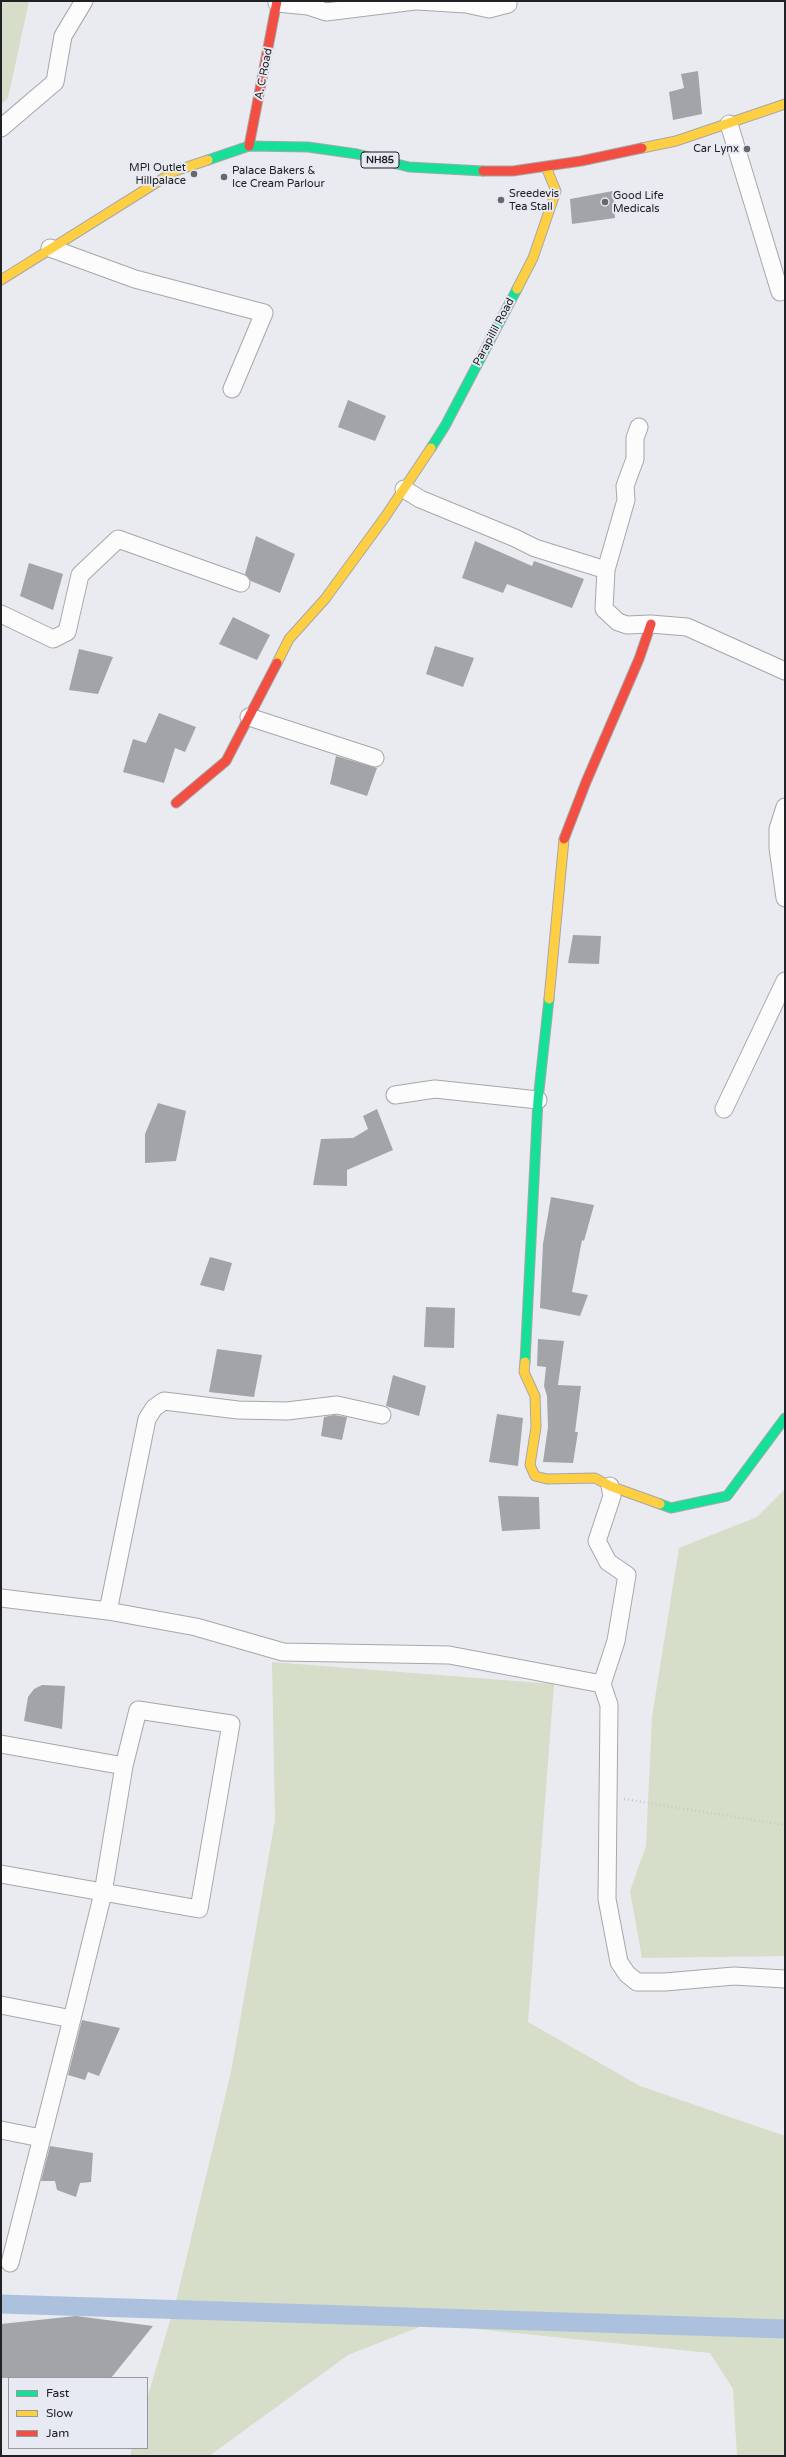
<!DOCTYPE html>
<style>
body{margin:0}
#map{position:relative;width:786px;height:2457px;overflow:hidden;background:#eaebf0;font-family:"Varela Round",sans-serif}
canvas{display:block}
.frame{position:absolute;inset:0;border:2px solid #202124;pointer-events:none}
.legend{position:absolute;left:8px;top:2377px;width:140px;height:72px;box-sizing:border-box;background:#e7e9f3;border:1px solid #9799a0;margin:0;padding:5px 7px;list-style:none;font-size:12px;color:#202124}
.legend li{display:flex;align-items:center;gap:8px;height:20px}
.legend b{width:20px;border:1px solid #9799a0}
</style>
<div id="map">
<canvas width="786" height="2457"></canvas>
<div class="frame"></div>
<ul class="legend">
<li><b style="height:5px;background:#16e098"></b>Fast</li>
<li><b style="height:5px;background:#ffcf43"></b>Slow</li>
<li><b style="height:5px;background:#f24e42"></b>Jam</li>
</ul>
</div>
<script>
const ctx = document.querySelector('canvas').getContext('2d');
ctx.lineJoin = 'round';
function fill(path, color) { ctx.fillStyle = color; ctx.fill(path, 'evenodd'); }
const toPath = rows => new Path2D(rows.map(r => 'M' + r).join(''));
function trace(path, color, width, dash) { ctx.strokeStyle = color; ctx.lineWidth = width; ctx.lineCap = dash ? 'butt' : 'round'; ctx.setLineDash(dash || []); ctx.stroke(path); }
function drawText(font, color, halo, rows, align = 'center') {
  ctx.font = font + ' "Varela Round",sans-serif'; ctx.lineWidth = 4; ctx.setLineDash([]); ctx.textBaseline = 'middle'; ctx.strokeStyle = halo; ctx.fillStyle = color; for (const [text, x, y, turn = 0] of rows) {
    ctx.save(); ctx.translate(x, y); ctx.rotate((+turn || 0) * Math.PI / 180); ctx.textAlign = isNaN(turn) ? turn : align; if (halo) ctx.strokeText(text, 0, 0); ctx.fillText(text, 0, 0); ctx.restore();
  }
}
fill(toPath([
 [1,1,29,1,8,98,1,105],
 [785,1489,785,1956,642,1958,630,1891,646,1846,652,1717,679,1548,757,1517],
 [272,1662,554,1684,528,2022,640,2086,785,2136,785,2456,737,2456,733,2389,710,2353,427,2324,348,2355,209,2456,130,2456,132,2448,147,2448,147,2399,177,2297,231,2072,275,1820]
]), '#d6ddc8');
trace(toPath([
 [1,2304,785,2329]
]), '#acc1dd', 19);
fill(toPath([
 [698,71,702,114,673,120,669,92,684,88,681,74],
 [613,191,615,218,572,224,570,199],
 [348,400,386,416,375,441,338,427],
 [256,536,295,554,280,593,251,581,245,574],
 [475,541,532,566,534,561,584,579,572,608,507,584,503,593,462,578],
 [29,563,63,574,53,610,20,596],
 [233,617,270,635,257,660,219,644],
 [435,646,474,658,463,687,426,674],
 [79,649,113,657,98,694,69,690],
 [159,713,196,727,185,752,175,748,164,783,123,772,133,739,146,743],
 [336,756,377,768,367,796,330,784],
 [573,935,601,936,599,964,568,963],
 [158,1103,186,1111,176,1161,145,1163,145,1134],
 [377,1109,393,1150,347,1170,347,1186,313,1185,321,1139,353,1138,368,1129,363,1116],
 [551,1197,594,1205,584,1241,582,1240,572,1292,588,1295,580,1316,540,1308,543,1244],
 [210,1257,232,1263,224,1291,200,1285],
 [426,1307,455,1308,454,1348,424,1347],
 [538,1339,564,1341,558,1385,581,1386,575,1432,578,1432,573,1463,543,1462,548,1427,547,1396,544,1386,546,1367,537,1366],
 [217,1349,262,1355,254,1397,209,1392],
 [393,1375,426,1386,419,1416,386,1406],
 [497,1414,523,1418,518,1466,489,1462],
 [334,1415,347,1417,342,1440,321,1436,324,1417],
 [498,1496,539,1497,540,1529,502,1531],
 [42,1685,65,1686,62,1729,24,1721,28,1697,34,1689],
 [82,2020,120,2028,99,2076,88,2072,85,2080,68,2075],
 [50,2146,93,2153,91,2182,80,2183,76,2197,57,2190,55,2181,41,2181],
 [76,2316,153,2326,111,2378,1,2378,1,2324]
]), '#a2a4a7');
const street = toPath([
 [417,1,466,4,489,9,508,4,508,1],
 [277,3,308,6,326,12,415,1],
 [729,124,780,292],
 [1,128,55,82,63,36,84,1],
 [50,248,135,279,264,313,232,389],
 [639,427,635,438,635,459,625,486,626,500,606,570,604,609,618,622,627,625,651,624,687,627,785,671],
 [404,489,420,499,515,538,535,548,606,570],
 [1,614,53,639,67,632,80,575,118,539,241,583],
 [249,717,375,758],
 [785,807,778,829,778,848,785,898],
 [395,1095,435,1089,538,1100],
 [724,1109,785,981],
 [610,1486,612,1496,597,1541,608,1562,627,1575,616,1641,602,1684,609,1705,607,1899,619,1962,627,1974,637,1982,665,1982,734,1976,785,1979],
 [1,1598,108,1611,196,1627,283,1652,449,1655,602,1684],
 [108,1611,147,1419,154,1408,164,1401,238,1410,287,1411,337,1405,382,1415],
 [1,1744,124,1766,138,1710,231,1724,199,1909,1,1874],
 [1,2005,72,2019,103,1893,124,1766],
 [1,2130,41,2138],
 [10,2263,72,2019]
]);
const fast = toPath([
 [208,160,249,146,308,147,357,154,409,167,483,171],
 [431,448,445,426,517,289],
 [525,1362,538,1100,549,999],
 [660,1504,671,1508,727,1496,785,1418]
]);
const slow = toPath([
 [642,148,676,141,785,104],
 [1,280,175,171,208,160],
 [517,289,533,258,556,191,546,167],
 [277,663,289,639,325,599,385,517,431,448],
 [549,999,564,839],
 [525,1362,524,1372,535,1396,536,1427,530,1465,535,1476,547,1479,595,1478,610,1486,660,1504]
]);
const jam = toPath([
 [249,146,277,1],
 [483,171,513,171,581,161,642,148],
 [176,803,226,761,277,663],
 [564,839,586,782,639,659,651,624]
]);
trace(street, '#a6a7ab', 19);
trace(fast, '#a6a7ab', 11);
trace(slow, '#a6a7ab', 11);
trace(jam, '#a6a7ab', 11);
trace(toPath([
 [624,1799,785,1825]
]), '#c9cacd', 2.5, [1, 3]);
trace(street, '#fcfcfd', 17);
trace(fast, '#16e098', 9);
trace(slow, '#ffcf43', 9);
trace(jam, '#f24e42', 9);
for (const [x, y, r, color] of [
 [747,149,4,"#67686b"],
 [194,174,4,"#67686b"],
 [224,177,4,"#67686b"],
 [501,200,4,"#67686b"],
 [605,202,4,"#67686b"]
]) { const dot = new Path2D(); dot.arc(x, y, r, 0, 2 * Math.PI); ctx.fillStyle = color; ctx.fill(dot); trace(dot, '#e7e9f3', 1.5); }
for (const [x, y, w] of [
 [380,160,38]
]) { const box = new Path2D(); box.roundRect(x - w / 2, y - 8, w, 16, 3); ctx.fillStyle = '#e7e9f3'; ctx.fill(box); trace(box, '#202124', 1); }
drawText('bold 10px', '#202124', null, [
 ["NH85",380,160]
]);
drawText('11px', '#202124', '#e7e9f3', [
 ["A. C Road",264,74,-79],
 ["Parapillil Road",494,332,-62]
]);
drawText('11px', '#202124', '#e7e9f3', [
 ["Car Lynx",739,149,"right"],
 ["MPI Outlet",186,168,"right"],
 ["Hillpalace",186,181,"right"],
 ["Palace Bakers &",232,171],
 ["Ice Cream Parlour",232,184],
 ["Sreedevis",509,194],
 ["Tea Stall",509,207],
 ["Good Life",613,196],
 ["Medicals",613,209]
], 'left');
</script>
